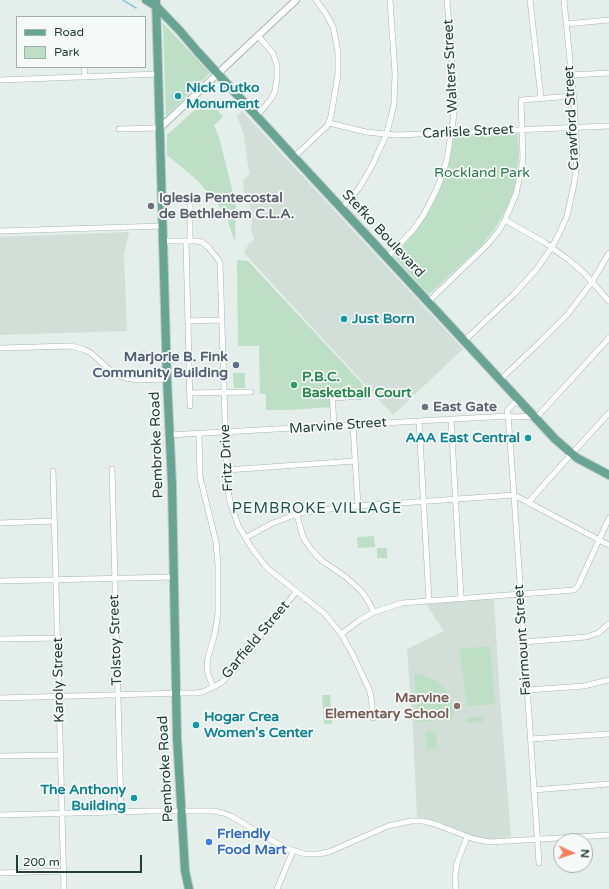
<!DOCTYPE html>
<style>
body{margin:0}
#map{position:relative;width:609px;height:889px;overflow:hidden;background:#e4eeea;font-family:"Varela Round",sans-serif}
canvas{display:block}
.legend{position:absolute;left:16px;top:16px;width:130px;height:52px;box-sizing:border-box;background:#f5faf8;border:1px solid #a1b0ab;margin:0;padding:5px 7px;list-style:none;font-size:12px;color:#234038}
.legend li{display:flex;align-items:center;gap:8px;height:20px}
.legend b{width:20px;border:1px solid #a1b0ab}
.north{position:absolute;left:553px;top:833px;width:40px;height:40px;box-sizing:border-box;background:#f5faf8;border:1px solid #a1b0ab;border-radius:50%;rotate:93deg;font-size:11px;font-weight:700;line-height:16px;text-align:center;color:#234038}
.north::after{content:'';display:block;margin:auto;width:14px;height:18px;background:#f57f5c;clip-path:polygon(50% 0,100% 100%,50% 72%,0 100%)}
.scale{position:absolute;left:16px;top:855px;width:126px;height:18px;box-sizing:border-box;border:2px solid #234038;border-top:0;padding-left:5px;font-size:12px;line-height:14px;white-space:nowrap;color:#234038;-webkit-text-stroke:3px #f5faf8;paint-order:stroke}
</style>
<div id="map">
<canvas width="609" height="889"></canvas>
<ul class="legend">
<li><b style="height:5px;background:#68a494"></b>Road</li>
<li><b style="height:11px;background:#bddfc6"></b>Park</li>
</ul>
<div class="north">N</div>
<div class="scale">200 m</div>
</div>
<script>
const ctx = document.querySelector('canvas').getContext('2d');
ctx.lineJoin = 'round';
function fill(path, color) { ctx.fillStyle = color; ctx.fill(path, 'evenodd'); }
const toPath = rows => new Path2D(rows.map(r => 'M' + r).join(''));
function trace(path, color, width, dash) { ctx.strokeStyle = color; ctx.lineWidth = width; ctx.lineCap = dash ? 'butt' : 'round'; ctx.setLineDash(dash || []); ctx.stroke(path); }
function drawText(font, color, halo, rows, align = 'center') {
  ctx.font = font + ' "Varela Round",sans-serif'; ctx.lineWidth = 3.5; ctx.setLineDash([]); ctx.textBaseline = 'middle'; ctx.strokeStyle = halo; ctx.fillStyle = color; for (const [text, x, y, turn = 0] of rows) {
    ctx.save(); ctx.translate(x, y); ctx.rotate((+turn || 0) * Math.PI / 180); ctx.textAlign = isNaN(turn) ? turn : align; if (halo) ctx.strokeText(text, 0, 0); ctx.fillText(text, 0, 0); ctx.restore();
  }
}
fill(toPath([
 [242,111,463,349,393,415,244,253,249,243,254,240,251,229,252,222,249,203,245,203,243,180,250,174,248,167,244,135,237,116],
 [129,232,124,254,127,331,0,335,0,237],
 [494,599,499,685,511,837,492,839,473,836,437,821,417,817,413,728,407,649,444,631,426,604]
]), '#d2ded8');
fill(toPath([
 [163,23,210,73,166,116],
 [208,98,223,117,214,125,219,137,236,205,235,242,227,219,220,207,197,180,167,155,167,135],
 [517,133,518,134,519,155,517,174,513,193,503,215,494,230,482,245,432,292,429,294,428,294,394,256,414,233,431,208,436,198,447,172,454,136,455,135],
 [237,260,248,261,371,393,337,395,337,389,329,389,331,407,288,410,266,410,266,394,260,394,259,346,238,346],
 [233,373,245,373,245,388,234,388],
 [374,536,375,547,358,548,357,537],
 [377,548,387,548,387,558,377,558],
 [490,646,495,704,467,706,460,649],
 [414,674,421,675,432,679,438,682,446,690,450,697,454,710,453,719,418,722],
 [322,695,330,695,331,709,323,709],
 [331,710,332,724,324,724,323,711],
 [484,716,484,722,466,723,466,718],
 [436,731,437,748,427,749,426,732]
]), '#bddfc6');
trace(toPath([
 [123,0,136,8]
]), '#8cc9d4', 1.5);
const minor = toPath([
 [530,0,541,98],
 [566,24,609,20],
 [84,67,85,77],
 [571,75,609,73],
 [0,80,158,74],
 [257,116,271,99,275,91,277,78,277,66,273,53,258,36],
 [329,123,366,132,396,135,609,126],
 [119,129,160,128],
 [294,157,328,125,331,116,338,74,338,53,335,36,333,27,326,14,316,0],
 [190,202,190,241],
 [342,208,359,188,372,166,386,135,391,117,394,104,395,73,390,0],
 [505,220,544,242,569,260,583,272,609,301],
 [0,231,163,226],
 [163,241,197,241,202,242,209,248,218,259,220,263,227,483,230,502,238,525,251,547,267,568,325,614,341,634,352,653,369,689,371,697,373,718],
 [186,241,190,406],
 [387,257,413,230,423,216,436,191,444,170,447,159,453,121,455,101,447,0],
 [428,302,488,244,498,232,505,220,516,194,522,166,523,158,521,100,573,96],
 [188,321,222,320],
 [464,341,514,294,536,270,552,247,559,234,567,216,574,184,576,171,577,155,574,102,564,0],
 [0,348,72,346,85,350,91,353,112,372,120,376,125,378,139,380,167,379],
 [500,380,542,340,567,315,592,282,609,253],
 [332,391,334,426],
 [190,393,251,392],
 [332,398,366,396],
 [520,400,517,403,514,403,507,411,508,414,514,495,539,863],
 [536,418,609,338],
 [451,419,461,598],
 [419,421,429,601],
 [353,425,358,506],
 [199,434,200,477,216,542,218,565,218,613,215,633,208,657,207,666,208,674,213,687],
 [169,435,508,416,514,417,534,416],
 [112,469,121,812],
 [226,470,355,461],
 [53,471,64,889],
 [528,503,548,480,609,413],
 [297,515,303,537,310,548,321,560,347,578,361,591,367,599,374,612],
 [0,523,54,521],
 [245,538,273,523,300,513,312,511,358,506,514,495,609,545],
 [0,581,174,577],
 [341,634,360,620,374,612,402,603,574,590,578,586,609,518],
 [0,639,58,638],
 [523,642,586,637,598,633,609,624],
 [527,690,584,686,609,680],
 [0,698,181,693,195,693,203,692,221,683,230,674,296,592],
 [530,739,609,734],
 [0,756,61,755],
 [533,790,609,784],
 [0,815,150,811,214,811,223,813,231,816,285,848,305,854,318,854,329,852,388,826,411,821,423,821,435,824,474,839,490,842,609,835],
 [0,873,63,871],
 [277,889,293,851],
 [456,889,455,879,457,863,467,837]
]);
const tertiary = toPath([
 [160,128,296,0]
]);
const primary = toPath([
 [146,0,156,6,180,31,197,51,294,157,555,439,577,458,609,475],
 [156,0,167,379,172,484,177,738,184,853,185,871,189,889]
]);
trace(minor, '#a6b6b1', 6);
trace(tertiary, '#a6b6b1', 8);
trace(primary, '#c1cac7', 10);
trace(minor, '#fff', 5);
trace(tertiary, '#fff', 6);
trace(primary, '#68a494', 8);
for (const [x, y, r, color] of [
 [178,96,4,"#0f9aa8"],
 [151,206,4,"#6b7280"],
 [344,319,4,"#0f9aa8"],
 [236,365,4,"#5c6f8a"],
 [294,385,4,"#2e9e5b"],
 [425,407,4,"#6b7280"],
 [528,438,4,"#0f9aa8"],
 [457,706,4,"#8d6e63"],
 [196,725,4,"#0f9aa8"],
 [134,798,4,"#0f9aa8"],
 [209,842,4,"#3f7fe0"]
]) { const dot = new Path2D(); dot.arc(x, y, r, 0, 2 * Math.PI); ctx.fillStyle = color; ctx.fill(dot); trace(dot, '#f5faf8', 1.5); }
drawText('14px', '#234038', '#f5faf8', [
 ["Walters Street",451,66,-93],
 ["Crawford Street",572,118,-93],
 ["Carlisle Street",468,132,-3],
 ["Stefko Boulevard",383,234,47],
 ["Marvine Street",338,426,-4],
 ["Pembroke Road",157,445,-92],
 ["Fritz Drive",227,458,-93],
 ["Tolstoy Street",116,640,-92],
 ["Garfield Street",256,640,-50],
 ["Fairmount Street",523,640,-94],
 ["Karoly Street",59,680,-91],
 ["Pembroke Road",166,769,-93]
]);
drawText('bold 14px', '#0d838f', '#f5faf8', [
 ["Nick Dutko",186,88],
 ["Monument",186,104],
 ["Just Born",352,319],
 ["AAA East Central",520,438,"right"],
 ["Hogar Crea",204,717],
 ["Women's Center",204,733],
 ["The Anthony",126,790,"right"],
 ["Building",126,806,"right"]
], 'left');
drawText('14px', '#2c7849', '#f5faf8', [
 ["Rockland Park",482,173]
]);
drawText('bold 14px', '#5b616d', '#f5faf8', [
 ["Iglesia Pentecostal",159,198],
 ["de Bethlehem C.L.A.",159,214],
 ["East Gate",433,407]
], 'left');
drawText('bold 14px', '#4e5e75', '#f5faf8', [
 ["Marjorie B. Fink",228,357],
 ["Community Building",228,373]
], 'right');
drawText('bold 14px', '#27864d', '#f5faf8', [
 ["P.B.C.",302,377],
 ["Basketball Court",302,393]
], 'left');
drawText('bold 14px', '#785e54', '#f5faf8', [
 ["Marvine",449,698],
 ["Elementary School",449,714]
], 'right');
drawText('bold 14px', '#366cbe', '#f5faf8', [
 ["Friendly",217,834],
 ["Food Mart",217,850]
], 'left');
ctx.letterSpacing = '1px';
drawText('15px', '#1e5346', '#f5faf8', [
 ["PEMBROKE VILLAGE",317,509]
]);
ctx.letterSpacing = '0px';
</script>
